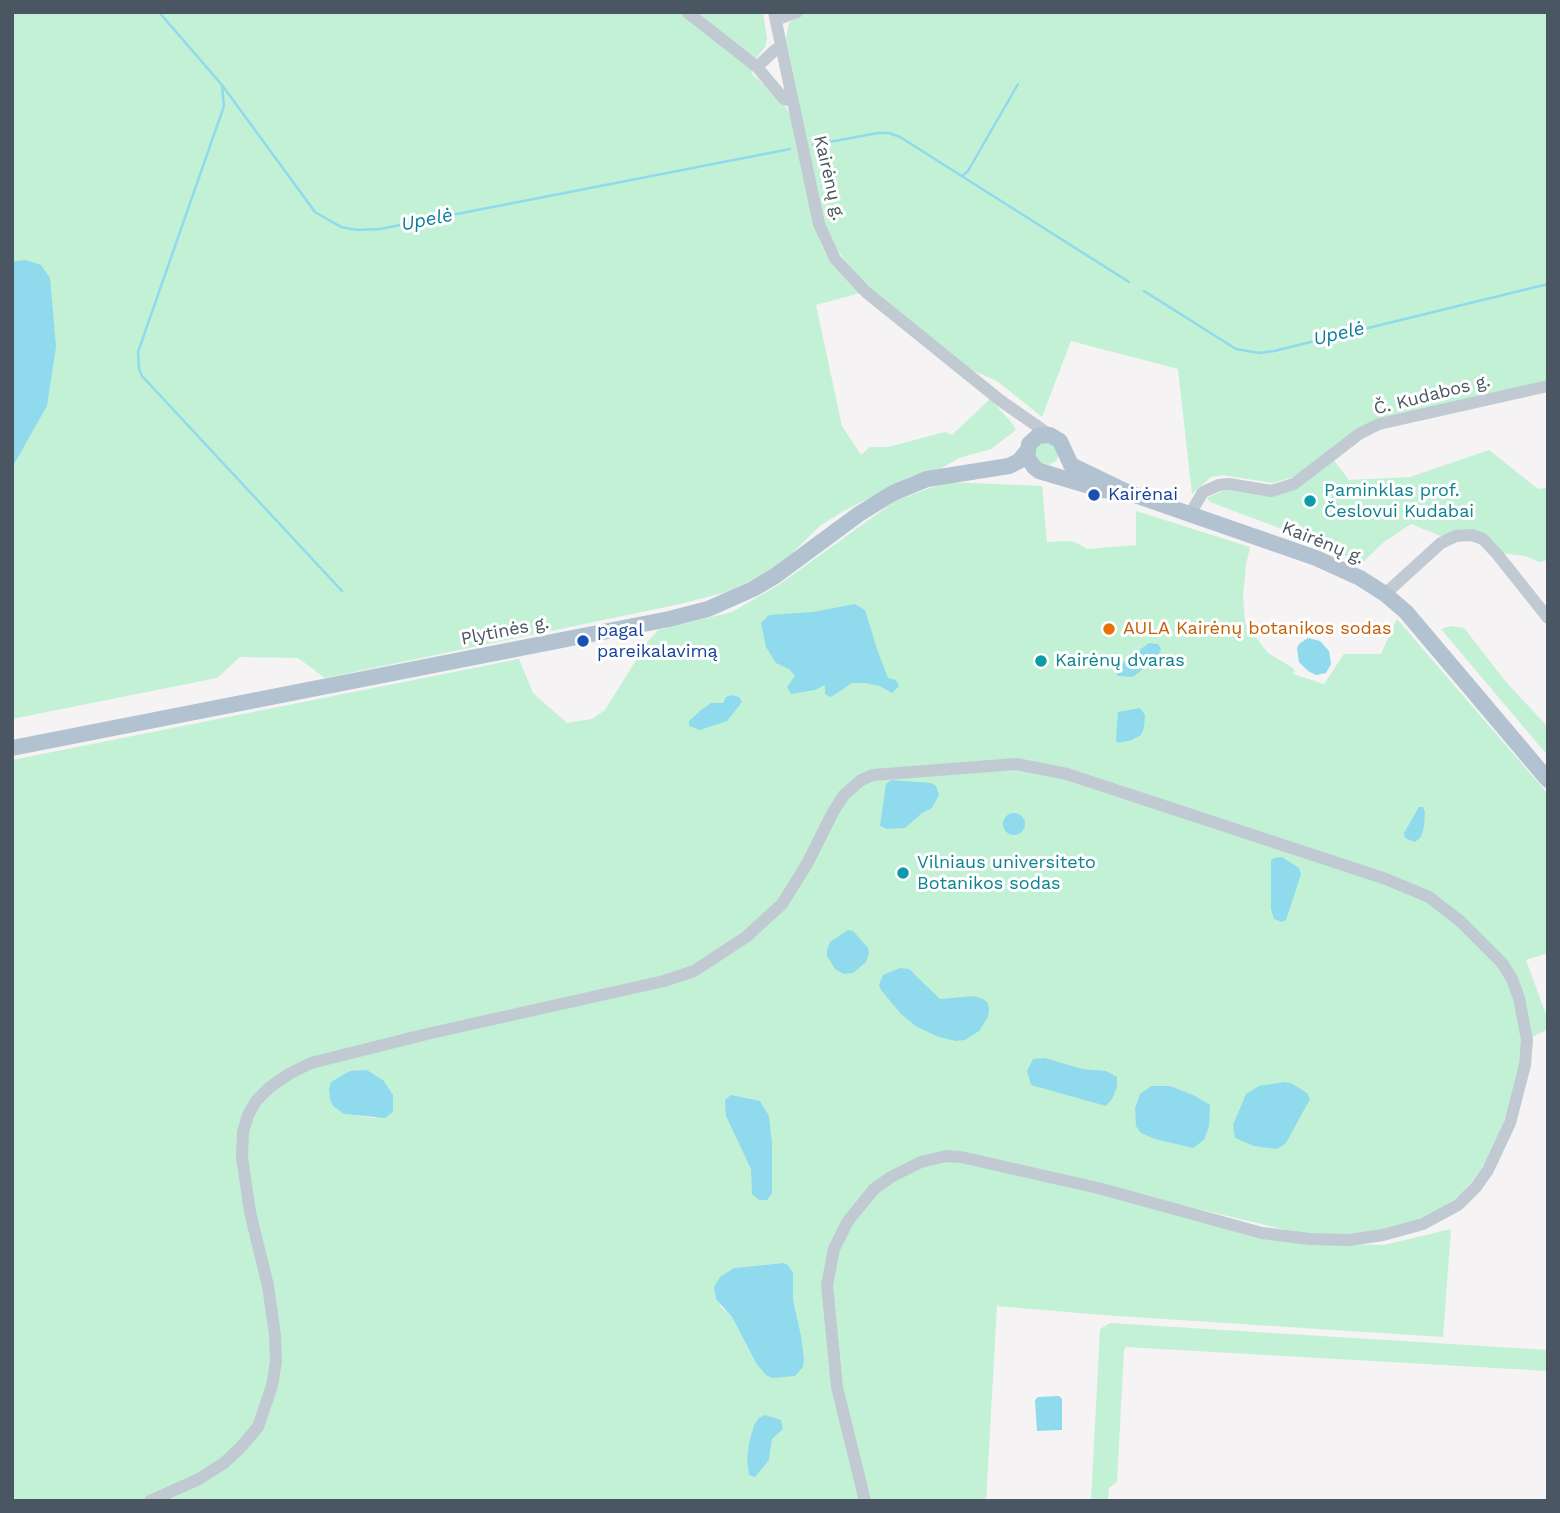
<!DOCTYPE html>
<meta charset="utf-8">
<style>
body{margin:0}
#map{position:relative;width:1560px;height:1513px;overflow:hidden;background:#f5f3f3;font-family:"Work Sans",sans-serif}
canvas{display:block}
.frame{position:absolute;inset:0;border:14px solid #4a5661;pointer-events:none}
</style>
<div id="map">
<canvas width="1560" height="1513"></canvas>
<div class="frame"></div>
</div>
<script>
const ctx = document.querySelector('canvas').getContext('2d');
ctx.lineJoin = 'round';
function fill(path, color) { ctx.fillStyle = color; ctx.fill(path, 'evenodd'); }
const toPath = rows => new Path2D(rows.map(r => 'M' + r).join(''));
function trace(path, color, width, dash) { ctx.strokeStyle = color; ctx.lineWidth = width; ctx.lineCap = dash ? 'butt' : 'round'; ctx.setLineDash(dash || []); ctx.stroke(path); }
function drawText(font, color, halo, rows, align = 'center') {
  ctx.font = font + ' "Work Sans",sans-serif'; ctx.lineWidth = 6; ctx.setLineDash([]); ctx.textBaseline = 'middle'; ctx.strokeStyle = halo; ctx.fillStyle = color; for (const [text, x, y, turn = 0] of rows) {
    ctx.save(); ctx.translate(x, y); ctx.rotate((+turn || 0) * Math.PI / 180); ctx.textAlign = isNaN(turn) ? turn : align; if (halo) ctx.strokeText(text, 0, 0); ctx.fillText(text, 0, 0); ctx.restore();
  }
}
fill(toPath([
 [12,12,763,12,767,39,765,47,754,61,752,74,782,101,788,111,794,124,816,230,823,249,831,264,860,293,816,305,842,426,861,455,870,447,888,447,945,432,952,435,990,399,1012,423,1016,430,991,449,959,458,940,469,912,476,842,512,821,525,787,558,762,575,727,592,680,604,325,678,298,658,240,657,217,678,12,719,12,468,47,406,26,260,12,261],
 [803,12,1548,12,1548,382,1393,417,1294,477,1272,483,1223,475,1211,477,1192,494,1178,369,1071,341,1042,417,997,381,965,367,860,280,837,250,823,219,786,38,789,23],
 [1049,440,1059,454,1056,461,1047,466,1036,462,1033,448],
 [1489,450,1538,489,1548,487,1548,560,1539,562,1525,556,1501,553,1483,535,1443,537,1411,524,1384,542,1362,563,1309,539,1210,502,1207,498,1225,490,1265,496,1332,458,1349,480,1410,477],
 [946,482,1042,486,1047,542,1072,541,1088,549,1136,545,1136,511,1250,547,1246,565,1243,596,1245,623,1268,653,1293,668,1295,672,1293,674,1324,684,1344,654,1381,654,1397,619,1548,794,1548,953,1526,960,1548,1020,1548,1029,1524,1041,1517,1079,1499,1137,1480,1171,1462,1193,1440,1211,1384,1232,1320,1236,1282,1229,994,1160,1301,1243,1384,1245,1451,1229,1443,1337,1103,1315,997,1306,986,1501,12,1501,12,760,519,659,533,693,567,723,592,719,605,710,646,644,658,630,732,612,780,584,895,501],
 [367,1070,383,1080,375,1118,344,1114],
 [783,1263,793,1273,793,1300,801,1335,804,1359,756,1363,732,1317,720,1306,734,1268],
 [754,1425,779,1432,772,1439,769,1460,749,1475,747,1461],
 [1451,626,1464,628,1506,682,1548,727,1548,756,1441,629],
 [1110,1323,1548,1350,1548,1371,1126,1347,1124,1350,1117,1482,1109,1488,1108,1501,1091,1501,1100,1329]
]), '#c3f1d5');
fill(toPath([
 [26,260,41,265,50,278,56,347,47,406,12,468,12,261],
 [855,604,865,610,877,649,888,678,896,680,899,686,892,693,880,686,865,683,852,683,831,697,825,694,825,685,815,690,791,694,787,687,795,676,789,669,776,663,766,647,761,623,769,615,813,612],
 [1308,638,1320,641,1329,651,1331,664,1326,673,1316,675,1308,671,1299,662,1297,648,1299,644],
 [1149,643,1158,644,1161,649,1158,657,1133,677,1117,676,1117,667],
 [731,695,739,697,742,702,727,721,700,730,689,726,689,721,700,711,711,703,723,703,726,697],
 [1140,708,1145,715,1144,728,1141,735,1132,740,1118,743,1116,740,1118,712],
 [891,780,931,783,936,786,939,795,932,808,922,813,905,828,887,829,880,826,886,784],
 [1419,807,1423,807,1425,812,1424,826,1421,837,1415,842,1405,838,1404,833],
 '1003 824a11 11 0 1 1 22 0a11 11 0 1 1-22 0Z',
 [1282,857,1299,868,1301,874,1286,920,1282,922,1274,919,1271,909,1271,861,1274,858],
 [848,930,853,931,868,948,869,953,866,962,853,973,844,974,835,969,827,956,827,950,830,942],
 [900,968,909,969,940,999,974,996,983,999,988,1003,989,1010,988,1017,979,1031,965,1040,956,1041,939,1037,917,1027,901,1014,881,990,879,985,883,975],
 [1045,1058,1082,1069,1106,1071,1117,1077,1117,1087,1112,1099,1106,1106,1031,1085,1027,1071,1033,1059],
 [367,1070,383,1080,393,1095,393,1112,385,1118,344,1114,333,1106,330,1099,329,1089,331,1082,350,1071],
 [1284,1082,1291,1083,1307,1093,1310,1099,1286,1143,1277,1149,1254,1146,1235,1138,1233,1125,1246,1094,1259,1086],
 [1170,1086,1193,1095,1210,1105,1209,1126,1204,1140,1193,1148,1155,1139,1141,1133,1136,1126,1135,1108,1140,1094,1151,1086],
 [731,1095,760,1101,769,1116,772,1143,772,1193,767,1200,759,1200,752,1194,751,1169,726,1116,725,1100],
 [783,1263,788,1265,793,1273,793,1300,801,1335,804,1359,803,1367,795,1376,772,1378,766,1375,756,1363,732,1317,716,1299,714,1287,720,1277,734,1268],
 [1059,1396,1062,1399,1062,1430,1037,1431,1035,1400,1038,1397],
 [765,1415,781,1420,783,1429,772,1439,769,1460,755,1477,749,1475,747,1461,749,1443,754,1425,759,1418]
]), '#90daee');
trace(toPath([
 [159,12,222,85,315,212,341,227,357,230,380,229,790,149],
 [222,86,224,106,138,352,139,369,142,376,342,591],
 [813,145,878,133,889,133,900,137,1129,282],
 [963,175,968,171,1018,84],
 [1144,291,1236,349,1259,353,1274,351,1548,284]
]), '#90daee', 2.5);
trace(toPath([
 [687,12,757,67,784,99,792,101],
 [774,12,819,224,835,259,866,292,1001,401,1050,435],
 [776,20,797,12],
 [757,67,775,50,781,47],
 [1190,514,1203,492,1219,485,1229,484,1271,491,1294,484,1359,434,1379,424,1548,386],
 [1385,594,1441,543,1456,536,1472,535,1483,539,1497,554,1548,618],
 [150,1501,199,1479,224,1463,240,1448,258,1427,272,1386,276,1361,275,1335,268,1286,250,1212,242,1157,243,1132,248,1115,256,1101,270,1087,289,1074,311,1063,427,1034,664,981,694,971,746,937,782,904,807,864,833,812,844,795,861,780,873,775,1016,764,1067,774,1386,879,1429,897,1460,921,1502,963,1512,979,1519,998,1527,1040,1525,1065,1510,1123,1488,1170,1476,1187,1458,1205,1423,1224,1383,1235,1349,1240,1310,1239,1262,1233,1098,1188,961,1157,946,1156,921,1162,891,1177,874,1189,848,1221,834,1249,827,1285,837,1387,865,1501]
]), '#c1cad2', 12);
trace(toPath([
 [1129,493,1103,490,1039,471,1034,467,1027,457,1029,444,1038,436,1050,435,1060,441,1071,465,1129,493,1316,558,1360,578,1385,594,1406,612,1548,780],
 [12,748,669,619,708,609,753,589,775,576,859,514,893,493,927,479,1009,466,1019,461,1027,451]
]), '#b3c2d1', 16);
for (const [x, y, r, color] of [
 [1094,495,7,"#1a4fb4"],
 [1310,501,7,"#0f9aa8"],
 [1109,629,7,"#e8710a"],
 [583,641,7,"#1a4fb4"],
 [1041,661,7,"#0f9aa8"],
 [903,873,7,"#0f9aa8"]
]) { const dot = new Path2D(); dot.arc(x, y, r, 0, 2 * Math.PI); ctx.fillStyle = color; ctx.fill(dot); trace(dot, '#fff', 2.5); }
drawText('18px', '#4a5661', '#fff', [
 ["Kairėnų g.",829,178,77],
 ["Č. Kudabos g.",1432,395,-14],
 ["Kairėnų g.",1323,543,22],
 ["Plytinės g.",505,631,-11]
]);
drawText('18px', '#0d838f', '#fff', [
 ["Paminklas prof.",1324,491],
 ["Česlovui Kudabai",1324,512],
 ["Kairėnų dvaras",1055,661],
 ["Vilniaus universiteto",917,863],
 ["Botanikos sodas",917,884]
], 'left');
drawText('18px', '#164399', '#fff', [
 ["Kairėnai",1108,495],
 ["pagal",597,631],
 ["pareikalavimą",597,652]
], 'left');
drawText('18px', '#c56008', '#fff', [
 ["AULA Kairėnų botanikos sodas",1123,629]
], 'left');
drawText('italic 19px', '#0c7c9b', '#fff', [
 ["Upelė",427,220,-11],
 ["Upelė",1339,334,-13]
]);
</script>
